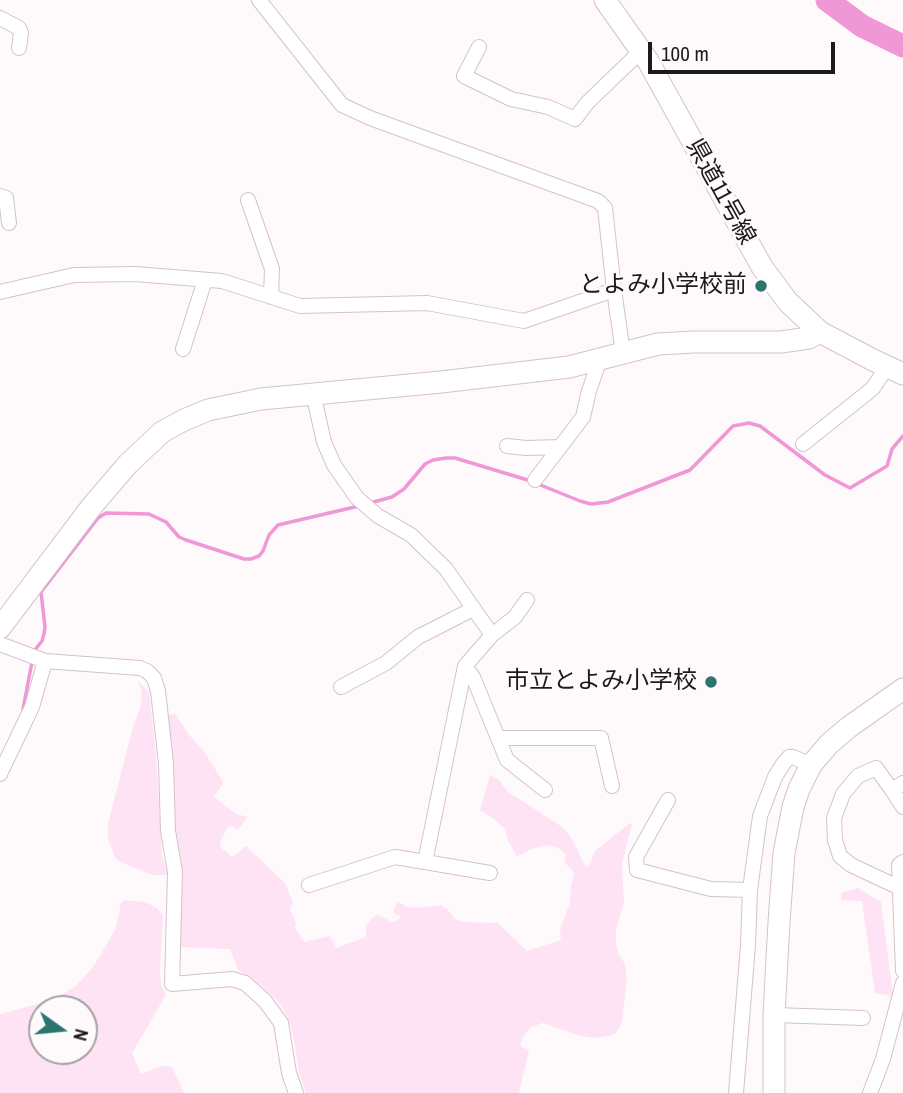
<!DOCTYPE html>
<meta charset="utf-8">
<style>
body{margin:0}
#map{position:relative;width:903px;height:1093px;overflow:hidden;background:#fefafc;font-family:"Archivo Narrow",sans-serif}
canvas{display:block}
.north{position:absolute;left:28px;top:995px;width:70px;height:70px;box-sizing:border-box;background:#fefafc;border:2px solid #a5a0a3;border-radius:50%;rotate:105deg;font-size:19px;font-weight:700;line-height:28px;text-align:center;color:#1f181d}
.north::after{content:'';display:block;margin:auto;width:24px;height:32px;background:#2c756f;clip-path:polygon(50% 0,100% 100%,50% 72%,0 100%)}
.scale{position:absolute;left:648px;top:42px;width:187px;height:32px;box-sizing:border-box;border:4px solid #1f181d;border-top:0;padding-left:9px;font-size:21px;line-height:24px;white-space:nowrap;color:#1f181d;-webkit-text-stroke:5px #fefafc;paint-order:stroke}
</style>
<div id="map">
<canvas width="903" height="1093"></canvas>
<div class="north">N</div>
<div class="scale">100 m</div>
</div>
<script>
const ctx = document.querySelector('canvas').getContext('2d');
ctx.lineJoin = 'round';
function fill(path, color) { ctx.fillStyle = color; ctx.fill(path, 'evenodd'); }
const toPath = rows => new Path2D(rows.map(r => 'M' + r).join(''));
function trace(path, color, width, dash) { ctx.strokeStyle = color; ctx.lineWidth = width; ctx.lineCap = dash ? 'butt' : 'round'; ctx.setLineDash(dash || []); ctx.stroke(path); }
function drawText(font, color, halo, rows, align = 'center') {
  ctx.font = font + ' "Archivo Narrow","Noto Sans JP",sans-serif'; ctx.lineWidth = 6; ctx.setLineDash([]); ctx.textBaseline = 'middle'; ctx.strokeStyle = halo; ctx.fillStyle = color; for (const [text, x, y, turn = 0] of rows) {
    ctx.save(); ctx.translate(x, y); ctx.rotate((+turn || 0) * Math.PI / 180); ctx.textAlign = isNaN(turn) ? turn : align; if (halo) ctx.strokeText(text, 0, 0); ctx.fillText(text, 0, 0); ctx.restore();
  }
}
fill(toPath([
 [138,681,149,692,156,755,162,856,168,875,152,875,125,864,116,859,108,839,108,824,111,812,133,727,141,705,142,692],
 [175,714,190,736,203,750,222,780,223,784,214,797,236,814,248,817,238,830,232,826,227,828,221,840,220,847,232,857,246,846,285,883,293,903,290,910,296,923,295,928,304,942,330,936,336,948,366,937,366,926,371,919,377,915,392,922,398,920,401,916,394,914,394,908,398,902,407,907,416,908,441,905,448,910,455,919,464,922,498,923,527,951,561,940,560,929,570,903,571,887,574,872,564,862,566,855,560,849,549,845,534,848,517,856,508,841,505,829,495,820,480,810,490,775,499,780,507,791,559,825,569,834,586,867,590,864,595,851,630,823,632,824,622,864,624,903,616,930,616,944,619,955,625,964,627,979,622,1021,619,1029,614,1035,594,1038,577,1035,543,1023,531,1027,524,1035,520,1046,529,1050,519,1093,306,1093,299,1073,293,1034,287,1016,278,1001,253,979,238,970,230,949,179,947,183,873,175,827,167,715],
 [858,888,881,902,893,996,875,993,862,901,841,900,841,893],
 [125,900,145,902,157,908,163,916,160,972,161,984,166,995,132,1053,141,1074,161,1066,172,1067,184,1093,0,1093,0,1014,34,1005,58,997,76,986,93,967,107,944,116,928,121,903],
 [42,1009,84,1009,84,1051,42,1051]
]), '#fde3f4');
trace(toPath([
 [538,484,580,501,591,504,608,502,690,470,733,426,749,423,760,426,825,475,850,488,887,466,892,449,903,436],
 [370,503,392,497,404,489,425,464,433,460,446,458,455,458,531,481],
 [33,654,34,651,42,641,44,634,45,627,41,592,98,518,106,513,149,514,166,522,179,537,186,540,244,559,251,559,259,556,263,551,269,535,278,525,359,506],
 [23,709,32,662]
]), '#ef98d5', 3.5);
trace(toPath([
 [827,0,862,26,903,46]
]), '#ef98d5', 23);
const street = toPath([
 [259,0,342,105,370,118,598,201,605,208,614,290,623,353],
 [0,18,19,28,21,33,19,48],
 [479,47,464,76,511,99,548,107,575,119,587,103,641,51],
 [0,196,6,198,9,223],
 [248,200,272,269,271,297],
 [0,292,74,275,135,274,222,281,300,306,427,303,524,321,614,290],
 [183,349,205,280],
 [803,444,867,393,873,388,887,367],
 [507,446,526,448,560,447],
 [535,480,583,417,589,391,600,359],
 [492,635,515,617,527,600],
 [0,644,45,661,140,668,147,671,154,678,158,691,166,763,168,831,175,872,172,984,232,979,245,983,265,1001,281,1023,289,1073,296,1093],
 [465,666,473,677,507,760,545,790],
 [341,687,386,663,418,637,473,609],
 [498,738,601,738,612,786],
 [0,774,32,707,45,661],
 [903,783,892,790,903,807],
 [892,790,876,768,858,776,843,794,834,818,835,840,840,856,851,865,900,888],
 [668,800,636,857,637,870,711,889,750,890],
 [425,862,490,873],
 [903,862,899,865,903,971],
 [309,885,395,857,425,862,465,666,492,635,446,569,411,535,378,516,357,498,334,465,324,442,313,393],
 [774,1015,863,1018],
 [736,1093,748,945,750,890,760,816,775,777,783,764,789,757,793,757,811,765],
 [870,1093,883,1059,903,983]
]);
const secondary = toPath([
 [605,0,648,61,762,267,788,302,820,332,873,360,903,374],
 [0,628,92,506,128,464,162,432,184,420,208,410,261,399,441,382,569,367,658,344,693,342,781,342,809,338,820,332],
 [774,1093,774,1015,779,922,784,853,793,807,799,789,811,765,829,744,849,727,903,689]
]);
trace(street, '#d4c1cd', 16);
trace(secondary, '#d4c1cd', 23);
trace(street, '#fff', 14);
trace(secondary, '#fff', 21);
for (const [x, y, r, color] of [
 [761,286,7,"#2c756f"],
 [711,682,7,"#2c756f"]
]) { const dot = new Path2D(); dot.arc(x, y, r, 0, 2 * Math.PI); ctx.fillStyle = color; ctx.fill(dot); trace(dot, '#fefafc', 2.5); }
drawText('24px', '#1f181d', '#fefafc', [
 ["県道11号線",720,192,61]
]);
drawText('24px', '#1f181d', '#fefafc', [
 ["とよみ小学校前",747,286],
 ["市立とよみ小学校",697,682]
], 'right');
</script>
